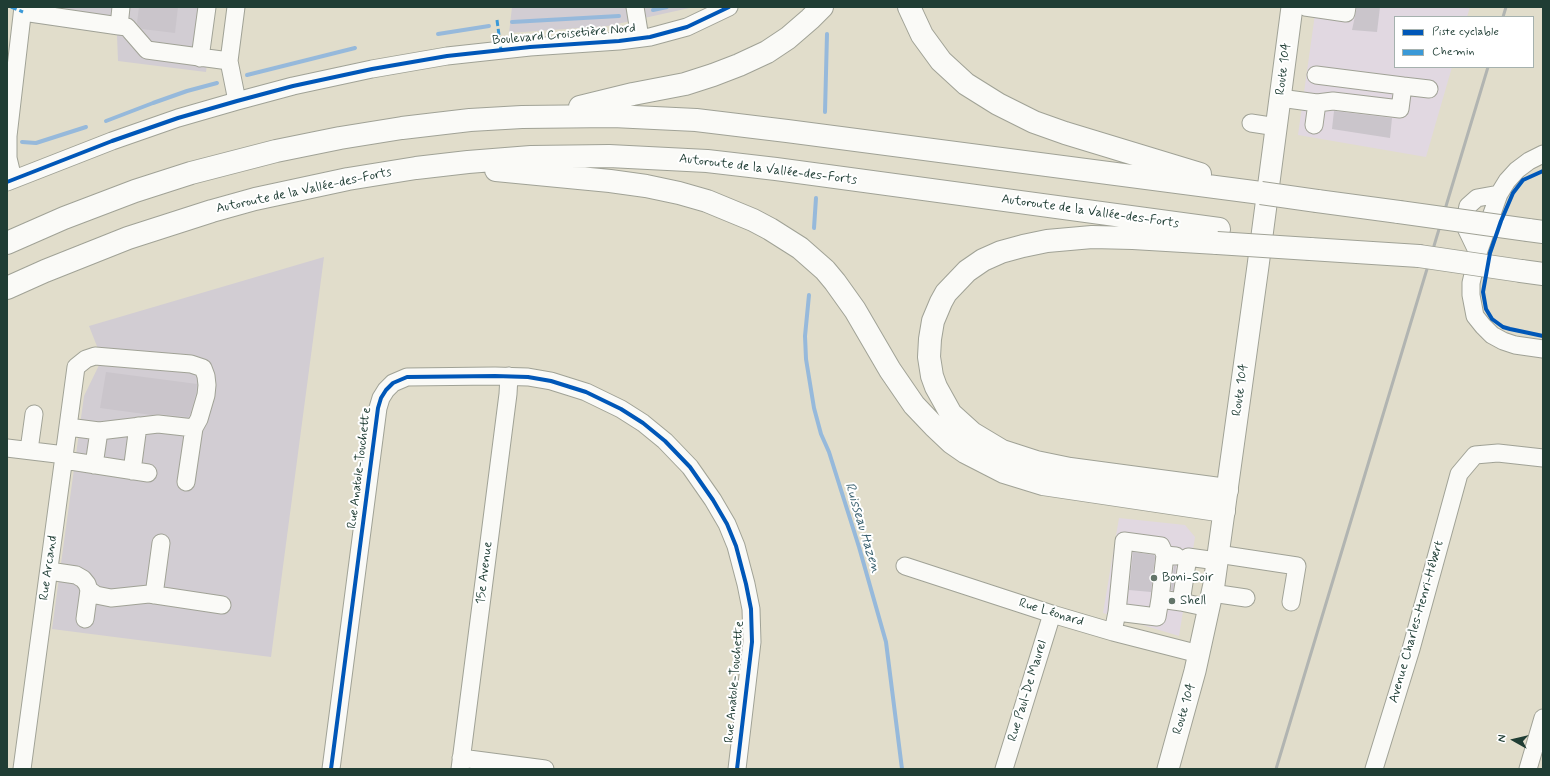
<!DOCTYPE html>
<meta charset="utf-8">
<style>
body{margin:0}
#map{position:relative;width:1550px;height:776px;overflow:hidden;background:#e1ddcb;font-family:Mynerve,sans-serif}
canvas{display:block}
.frame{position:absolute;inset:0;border:8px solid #1f3d34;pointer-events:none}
.legend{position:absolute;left:1394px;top:16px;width:140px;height:52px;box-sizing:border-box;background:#fff;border:1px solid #a5b1ae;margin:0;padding:5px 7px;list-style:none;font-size:12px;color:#1f3d34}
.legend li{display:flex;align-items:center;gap:8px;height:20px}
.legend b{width:20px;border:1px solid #a5b1ae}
.north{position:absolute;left:1494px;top:720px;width:40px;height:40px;-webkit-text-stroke:3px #fff;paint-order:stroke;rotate:278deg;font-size:11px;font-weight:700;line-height:16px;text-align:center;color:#1f3d34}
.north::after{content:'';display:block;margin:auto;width:14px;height:18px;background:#1f3d34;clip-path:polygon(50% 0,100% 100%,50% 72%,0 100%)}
</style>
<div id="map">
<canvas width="1550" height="776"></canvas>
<div class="frame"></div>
<ul class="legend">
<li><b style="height:5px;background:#0057b8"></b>Piste cyclable</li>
<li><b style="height:5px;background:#3a99d8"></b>Chemin</li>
</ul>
<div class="north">N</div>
</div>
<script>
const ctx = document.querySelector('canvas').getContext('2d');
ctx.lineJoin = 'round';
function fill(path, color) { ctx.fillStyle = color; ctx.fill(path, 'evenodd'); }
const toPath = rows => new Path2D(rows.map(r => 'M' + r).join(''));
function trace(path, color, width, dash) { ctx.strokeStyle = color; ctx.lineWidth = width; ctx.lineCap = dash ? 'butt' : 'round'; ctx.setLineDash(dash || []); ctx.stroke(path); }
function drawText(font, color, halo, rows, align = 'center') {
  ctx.font = font + ' Mynerve,sans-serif'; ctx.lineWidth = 4; ctx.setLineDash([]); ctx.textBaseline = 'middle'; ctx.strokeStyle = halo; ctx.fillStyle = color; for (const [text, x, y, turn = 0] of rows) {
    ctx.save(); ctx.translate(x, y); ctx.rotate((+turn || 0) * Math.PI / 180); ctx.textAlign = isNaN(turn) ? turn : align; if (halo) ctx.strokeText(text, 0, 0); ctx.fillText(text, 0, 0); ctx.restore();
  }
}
fill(toPath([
 [1316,7,1470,7,1467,17,1395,17,1395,67,1452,67,1426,157,1298,135],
 [1119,518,1185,525,1195,537,1179,636,1103,613]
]), '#e1d8e1');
fill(toPath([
 [34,7,214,7,206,72,118,61,117,35,33,23],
 [512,7,694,7,608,26,509,33],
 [324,257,271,657,52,629,84,396,102,359,89,326]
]), '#d2cdd3');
trace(toPath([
 [653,10,667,7],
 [512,22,619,16],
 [438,34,489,26],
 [247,75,355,48],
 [825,112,827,34],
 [106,121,153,103,187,91,217,83],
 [22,142,36,143,86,127],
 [814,228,816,198],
 [809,295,805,336,806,359,814,408,821,434,829,452,859,547,886,642,902,769]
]), '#96b9db', 4);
fill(toPath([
 [139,7,178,7,175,33,142,29,137,23],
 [1357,7,1380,7,1377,32,1352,30],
 [1334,111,1392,118,1390,138,1332,129],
 [106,372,197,384,196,393,190,415,188,417,159,414,152,415,100,408],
 [1133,552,1154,555,1155,557,1151,592,1129,590],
 [1174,566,1176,566,1173,591,1171,590]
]), '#cac5cb');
const minor = toPath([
 [121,7,119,26,127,27,147,50,229,61],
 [236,7,229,61,237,101],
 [635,7,640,38],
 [1305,7,1346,13,1347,7],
 [23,12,119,26],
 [200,58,207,7],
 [1316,75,1403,86,1400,109,1333,101,1317,103],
 [1403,86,1429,89],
 [1280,98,1317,103,1314,125],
 [1251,123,1277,127],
 [1543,154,1529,161,1517,170,1507,181,1499,194,1478,253,1471,283,1471,295,1475,316,1483,326,1492,335,1503,341,1515,345,1543,349],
 [13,179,8,158,8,136,23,7],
 [7,182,112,141,178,118,237,101,293,86,372,69,447,56,530,47,619,41,650,37,687,27,729,7],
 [1478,253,1466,228,1465,220,1468,206,1477,198,1499,194],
 [68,427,99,431,94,465],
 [7,448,65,455],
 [29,450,34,414],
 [64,460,148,473],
 [132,471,138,426],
 [186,482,194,428],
 [1218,554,1297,566,1291,602],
 [1176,556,1165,555,1160,599,1181,602],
 [905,566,1052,614,1113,632,1199,654],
 [49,571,76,575,83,579,87,584,89,590,85,619],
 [89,590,96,595,111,598,149,594,222,605],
 [1212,593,1246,598],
 [154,595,161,543],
 [1209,608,1181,602,1188,557,1217,561],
 [1117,612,1157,617,1160,599],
 [1113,632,1117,612,1124,541,1161,546,1165,555],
 [461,758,545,769],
 [22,769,76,367,86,359,95,356,191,364,203,368,206,376,207,385,206,395,199,419,194,428,158,424,99,431],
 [331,769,378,408,381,398,386,390,393,383,407,377,495,376,528,377,551,381,586,392,621,409,643,423,665,441,690,467,713,500,727,524,736,546,746,584,751,609,752,642,737,769],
 [460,769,508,394,509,376],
 [1004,769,1052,614],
 [1374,769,1411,649,1459,474,1475,455,1498,453,1543,458],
 [1528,769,1543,718]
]);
const major = toPath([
 [1168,769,1195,671,1214,584,1258,266,1292,7]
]);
const highway = toPath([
 [909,7,922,35,941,61,966,84,998,104,1034,122,1065,133,1200,174],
 [580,107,633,94,685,84,713,75,739,65,767,52,788,38,810,19,822,7],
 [496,170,610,181,646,186,679,193,707,201,753,220,770,229,800,248,825,270,835,282,855,310,890,370,914,405,934,426,952,443,965,452,1004,472,1043,484,1224,511],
 [1317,201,1399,212],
 [1528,230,1543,232],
 [7,243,64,218,135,191,191,173,276,151,340,138,402,128,470,120,522,117,613,116,696,120,787,131,1261,193],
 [1217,243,1133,238,1092,237,1047,241,1023,246,1001,252,983,260,967,271,946,293,941,302,933,321,930,339,929,357,932,376,936,387,951,414,972,433,1002,451,1036,462,1070,469,1227,490],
 [1310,249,1419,256],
 [1521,271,1543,274],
 [7,288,45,271,128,238,212,211,255,199,348,179,416,168,468,162,531,157,609,156,707,161,776,169,1219,229]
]);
trace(minor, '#a0a296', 19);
trace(major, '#a0a296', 23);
trace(highway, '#a0a296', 24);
trace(minor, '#fafaf7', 17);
trace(major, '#fafaf7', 21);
trace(highway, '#fafaf7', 22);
trace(toPath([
 [1503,17,1506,7],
 [1276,769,1488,67]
]), '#b1b4b1', 3);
const highwayBridge = toPath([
 [1261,193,1317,201],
 [1399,212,1528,230],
 [1217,243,1310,249],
 [1419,256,1521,271]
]);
trace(highwayBridge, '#a0a296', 24, []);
trace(highwayBridge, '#fafaf7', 22);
trace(toPath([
 [11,7,23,12],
 [497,20,501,50]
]), '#3a99d8', 3, [6, 3]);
trace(toPath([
 [1543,171,1523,180,1513,193,1501,221,1490,253,1483,292,1486,309,1492,319,1503,327,1510,329,1543,336],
 [7,182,112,141,178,118,237,101,293,86,372,69,447,56,530,47,619,41,650,37,687,27,729,7],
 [331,769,378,408,381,398,386,390,393,383,407,377,495,376,528,377,551,381,586,392,621,409,643,423,665,441,690,467,713,500,727,524,736,546,746,584,751,609,752,642,737,769]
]), '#0057b8', 4);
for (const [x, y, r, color] of [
 [1154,578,4,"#637569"],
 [1172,601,4,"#637569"]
]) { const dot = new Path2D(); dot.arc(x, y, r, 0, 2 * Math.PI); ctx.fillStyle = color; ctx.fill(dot); trace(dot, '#fff', 1.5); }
drawText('13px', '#1f3d34', '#fff', [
 ["Boulevard Croisetière Nord",564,35,-5],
 ["Route 104",1284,69,-83],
 ["Autoroute de la Vallée-des-Forts",768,170,7],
 ["Autoroute de la Vallée-des-Forts",304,191,-12],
 ["Autoroute de la Vallée-des-Forts",1090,212,8],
 ["Route 104",1241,390,-82],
 ["Rue Anatole-Touchette",360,468,-83],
 ["Rue Arcand",49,568,-82],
 ["15e Avenue",485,573,-83],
 ["Rue Léonard",1051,613,17],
 ["Avenue Charles-Henri-Hébert",1417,622,-74],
 ["Rue Anatole-Touchette",735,682,-85],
 ["Rue Paul-De Maurel",1028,691,-73],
 ["Route 104",1185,709,-74]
]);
drawText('13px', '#1f3d34', '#fff', [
 ["Boni-Soir",1162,578],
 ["Shell",1180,601]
], 'left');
drawText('italic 14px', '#3d6371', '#fff', [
 ["Ruisseau Hazen",862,528,73]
]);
</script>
